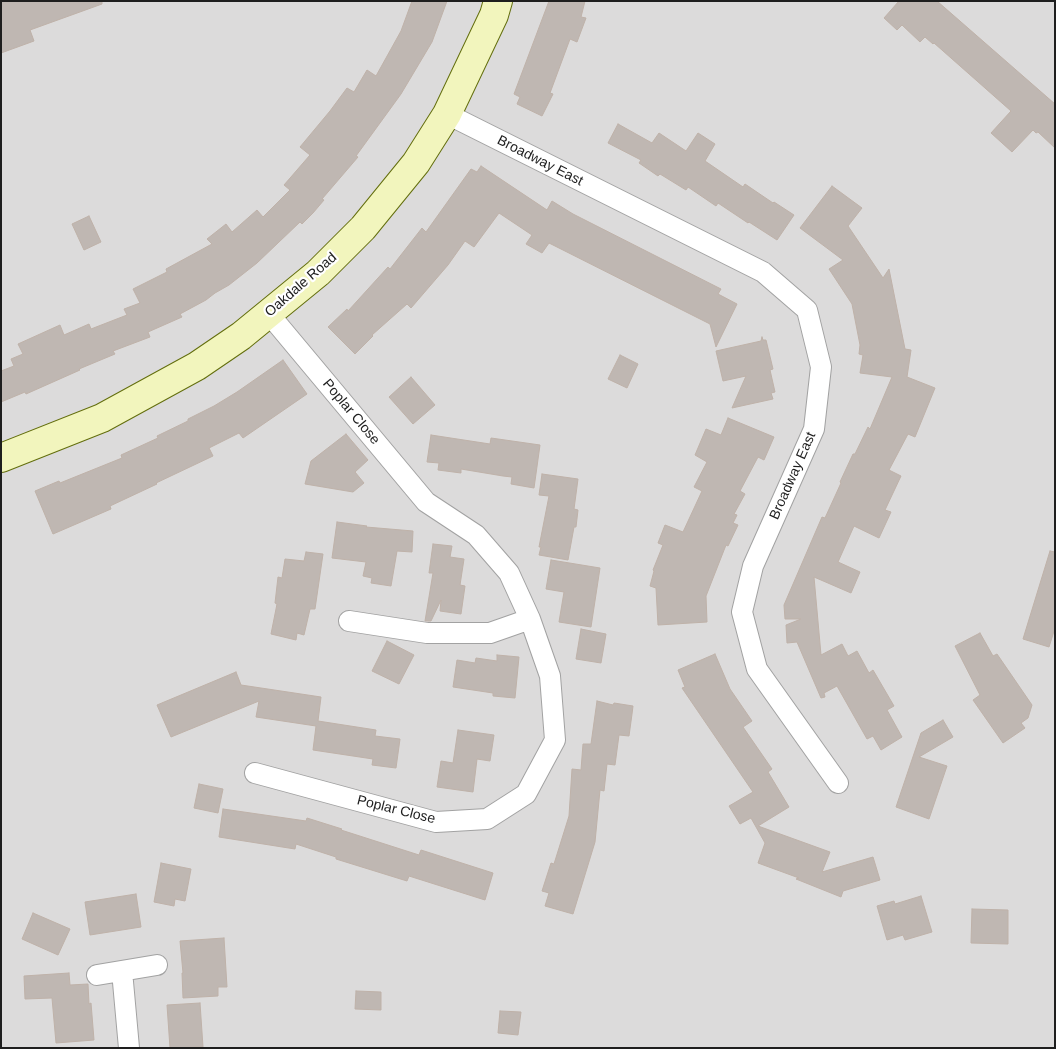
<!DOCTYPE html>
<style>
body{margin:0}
#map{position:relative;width:1056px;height:1049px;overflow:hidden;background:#eeebe5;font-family:Arial,sans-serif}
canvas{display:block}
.frame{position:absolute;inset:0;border:2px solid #1e1e1e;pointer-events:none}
</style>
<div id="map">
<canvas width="1056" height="1049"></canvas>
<div class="frame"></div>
</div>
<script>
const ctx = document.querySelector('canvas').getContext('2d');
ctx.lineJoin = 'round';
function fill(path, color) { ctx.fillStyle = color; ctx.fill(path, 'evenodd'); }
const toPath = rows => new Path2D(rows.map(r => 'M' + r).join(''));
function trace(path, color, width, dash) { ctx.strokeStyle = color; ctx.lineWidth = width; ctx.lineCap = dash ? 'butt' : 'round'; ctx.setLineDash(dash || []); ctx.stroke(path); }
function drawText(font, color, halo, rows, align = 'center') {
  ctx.font = font + ' Arial,sans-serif'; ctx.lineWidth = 4.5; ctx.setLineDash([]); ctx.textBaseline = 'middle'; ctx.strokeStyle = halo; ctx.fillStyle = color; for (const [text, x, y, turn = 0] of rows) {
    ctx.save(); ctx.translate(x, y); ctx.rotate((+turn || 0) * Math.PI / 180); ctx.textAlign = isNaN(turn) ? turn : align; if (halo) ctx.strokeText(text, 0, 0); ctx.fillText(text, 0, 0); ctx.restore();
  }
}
fill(toPath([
 [1,1,1055,1,1055,1048,1,1048]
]), '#dcdbdb');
const building = toPath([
 [1,1,102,1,102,4,30,30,34,41,1,53,1,1],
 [412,1,447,1,432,42,401,94,356,156,358,157,322,199,324,200,313,213,302,224,300,222,257,263,229,285,215,293,206,300,180,314,182,317,148,332,150,337,113,351,115,354,79,369,80,370,26,394,25,392,1,402,1,371,14,366,11,359,23,354,18,344,60,325,64,335,89,324,91,329,127,315,124,309,140,303,133,289,167,272,166,269,212,244,207,239,226,224,232,232,257,210,263,217,290,190,284,185,310,155,300,147,330,111,347,88,354,92,367,70,376,76,401,31,412,1],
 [549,1,585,1,581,17,586,18,577,42,570,39,550,93,553,94,542,116,517,104,520,97,514,94,549,1],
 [899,1,937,1,1055,104,1055,148,1038,132,1036,133,1033,130,1012,152,991,133,1011,111,934,43,933,44,925,37,920,42,902,25,897,30,884,18,899,1],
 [618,124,652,143,659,133,686,151,698,133,715,144,705,161,743,187,745,184,773,203,774,202,794,215,777,240,749,222,748,223,718,203,716,206,688,187,686,190,660,174,658,176,639,163,641,160,608,143,618,124],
 [481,166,547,210,552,201,573,214,721,289,718,294,737,304,716,347,710,324,549,243,542,253,526,244,532,235,499,213,474,247,465,241,448,265,411,308,407,304,372,335,373,336,355,354,328,327,347,309,348,311,388,267,390,269,422,228,426,232,471,169,477,172,481,166],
 [832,186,862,208,848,226,883,278,889,269,905,349,911,350,907,377,935,388,915,437,908,434,889,470,901,476,885,510,891,512,879,538,854,526,838,562,860,572,851,593,814,577,821,655,842,644,848,656,857,651,869,673,873,670,894,706,887,710,902,737,881,750,873,736,867,739,837,686,824,693,825,697,821,698,797,642,787,643,786,625,801,619,785,619,784,605,822,517,825,518,841,483,840,482,853,454,855,454,868,427,870,429,892,377,860,373,863,355,859,354,860,345,852,304,829,269,843,260,800,228,832,186],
 [89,216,101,242,84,250,72,224,89,216],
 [762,337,763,340,766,340,773,369,770,370,775,392,771,393,773,399,732,408,746,376,723,381,716,351,761,341,762,337],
 [620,355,638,364,627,388,608,379,620,355],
 [283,360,307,394,243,438,239,433,209,448,213,456,156,483,157,484,110,506,111,509,53,534,35,491,59,481,60,483,122,458,121,455,158,438,157,436,188,421,188,419,214,406,237,392,283,360],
 [411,377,435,405,413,424,389,397,411,377],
 [728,418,774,437,764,460,758,457,740,491,745,494,734,514,737,515,733,523,738,525,728,546,726,545,706,596,707,622,658,625,656,588,650,586,654,571,653,570,663,545,658,543,665,525,683,532,702,491,694,487,707,462,695,455,706,429,721,435,728,418],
 [346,434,368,460,355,472,364,483,353,492,305,484,311,461,346,434],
 [431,435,490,444,491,438,540,445,534,488,511,484,512,477,503,476,461,469,461,473,438,470,439,463,427,462,431,435],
 [542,474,578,479,574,509,578,510,576,527,574,527,568,560,539,555,541,547,539,547,549,496,539,495,542,474],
 [337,522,367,526,366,527,413,531,412,552,397,551,391,586,371,583,372,578,363,576,366,562,332,558,337,522],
 [433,544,452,546,450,557,464,559,460,585,465,586,461,614,440,611,441,600,431,621,425,621,433,573,429,573,433,544],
 [1050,551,1055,552,1055,628,1049,647,1023,639,1050,551],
 [306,552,323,554,315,609,310,609,304,635,297,633,296,640,271,634,277,604,275,603,278,577,282,578,285,559,304,561,306,552],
 [551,560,600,568,591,627,559,622,564,592,546,589,551,560],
 [581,629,606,634,601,663,576,659,581,629],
 [980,633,993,656,997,654,1032,705,1028,718,1021,723,1025,728,1003,743,973,700,980,695,955,646,980,633],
 [387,641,414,655,399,684,372,671,387,641],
 [715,654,730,689,752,721,743,727,772,769,768,772,789,807,758,826,830,852,822,872,873,857,880,880,843,891,841,897,796,879,799,878,758,863,765,843,751,818,740,824,729,806,753,792,682,688,685,687,678,670,715,654],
 [497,655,519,657,515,698,493,696,493,693,453,687,457,660,475,663,476,658,497,661,497,655],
 [236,672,241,685,321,697,318,721,376,730,375,736,400,739,396,768,372,765,373,759,313,750,316,726,256,717,259,701,171,737,157,705,236,672],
 [597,701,613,705,614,703,633,706,632,714,629,736,619,735,615,765,607,764,604,791,600,790,595,842,573,914,545,906,549,893,542,891,551,863,554,864,569,816,572,769,581,770,583,744,591,744,597,701],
 [943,720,953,737,919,757,947,766,929,819,896,807,921,733,943,720],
 [458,730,494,735,490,761,477,759,473,792,437,787,441,761,453,763,458,730],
 [199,784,223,789,218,813,194,808,199,784],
 [223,809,306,821,307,818,342,829,341,830,419,855,421,850,493,873,485,900,409,876,407,881,336,859,336,857,296,844,295,849,219,837,223,809],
 [161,863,191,869,185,901,175,899,174,906,154,902,161,863],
 [136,894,141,927,90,935,85,902,136,894],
 [921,896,932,932,905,940,903,935,887,940,877,906,894,901,895,904,921,896],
 [972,909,1008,910,1008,944,971,943,972,909],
 [33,913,70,929,58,955,22,939,33,913],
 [224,938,227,987,218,987,218,996,183,998,182,973,183,973,180,941,224,938],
 [69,973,70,985,88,984,89,1004,91,1003,94,1040,56,1043,52,998,25,999,24,976,69,973],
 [356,991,381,992,381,1010,355,1009,356,991],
 [200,1003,203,1047,170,1048,167,1005,200,1003],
 [500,1011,521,1012,518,1035,498,1033,500,1011]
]);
fill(building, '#bfb7b2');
trace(building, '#bfb2a9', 1);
const street = toPath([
 [447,114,763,272,807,310,821,367,814,429,753,566,742,612,757,669,838,783],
 [349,621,427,633,490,633,530,619],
 [255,773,436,822,487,819,526,794,555,740,550,676,530,619,509,573,476,535,426,502,269,314],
 [122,971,129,1048],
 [97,975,157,965]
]);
const secondary = toPath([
 [1,458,102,418,197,366,241,336,318,273,363,228,416,163,447,114,494,15,498,1]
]);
trace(street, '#a2a2a2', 22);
trace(secondary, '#636e0d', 30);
trace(street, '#fff', 20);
trace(secondary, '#f2f5bd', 28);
drawText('14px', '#1e1e1e', '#fff', [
 ["Broadway East",540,161,27],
 ["Oakdale Road",301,285,-41],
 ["Poplar Close",351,412,50],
 ["Broadway East",793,476,-66],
 ["Poplar Close",396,810,14]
]);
</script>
